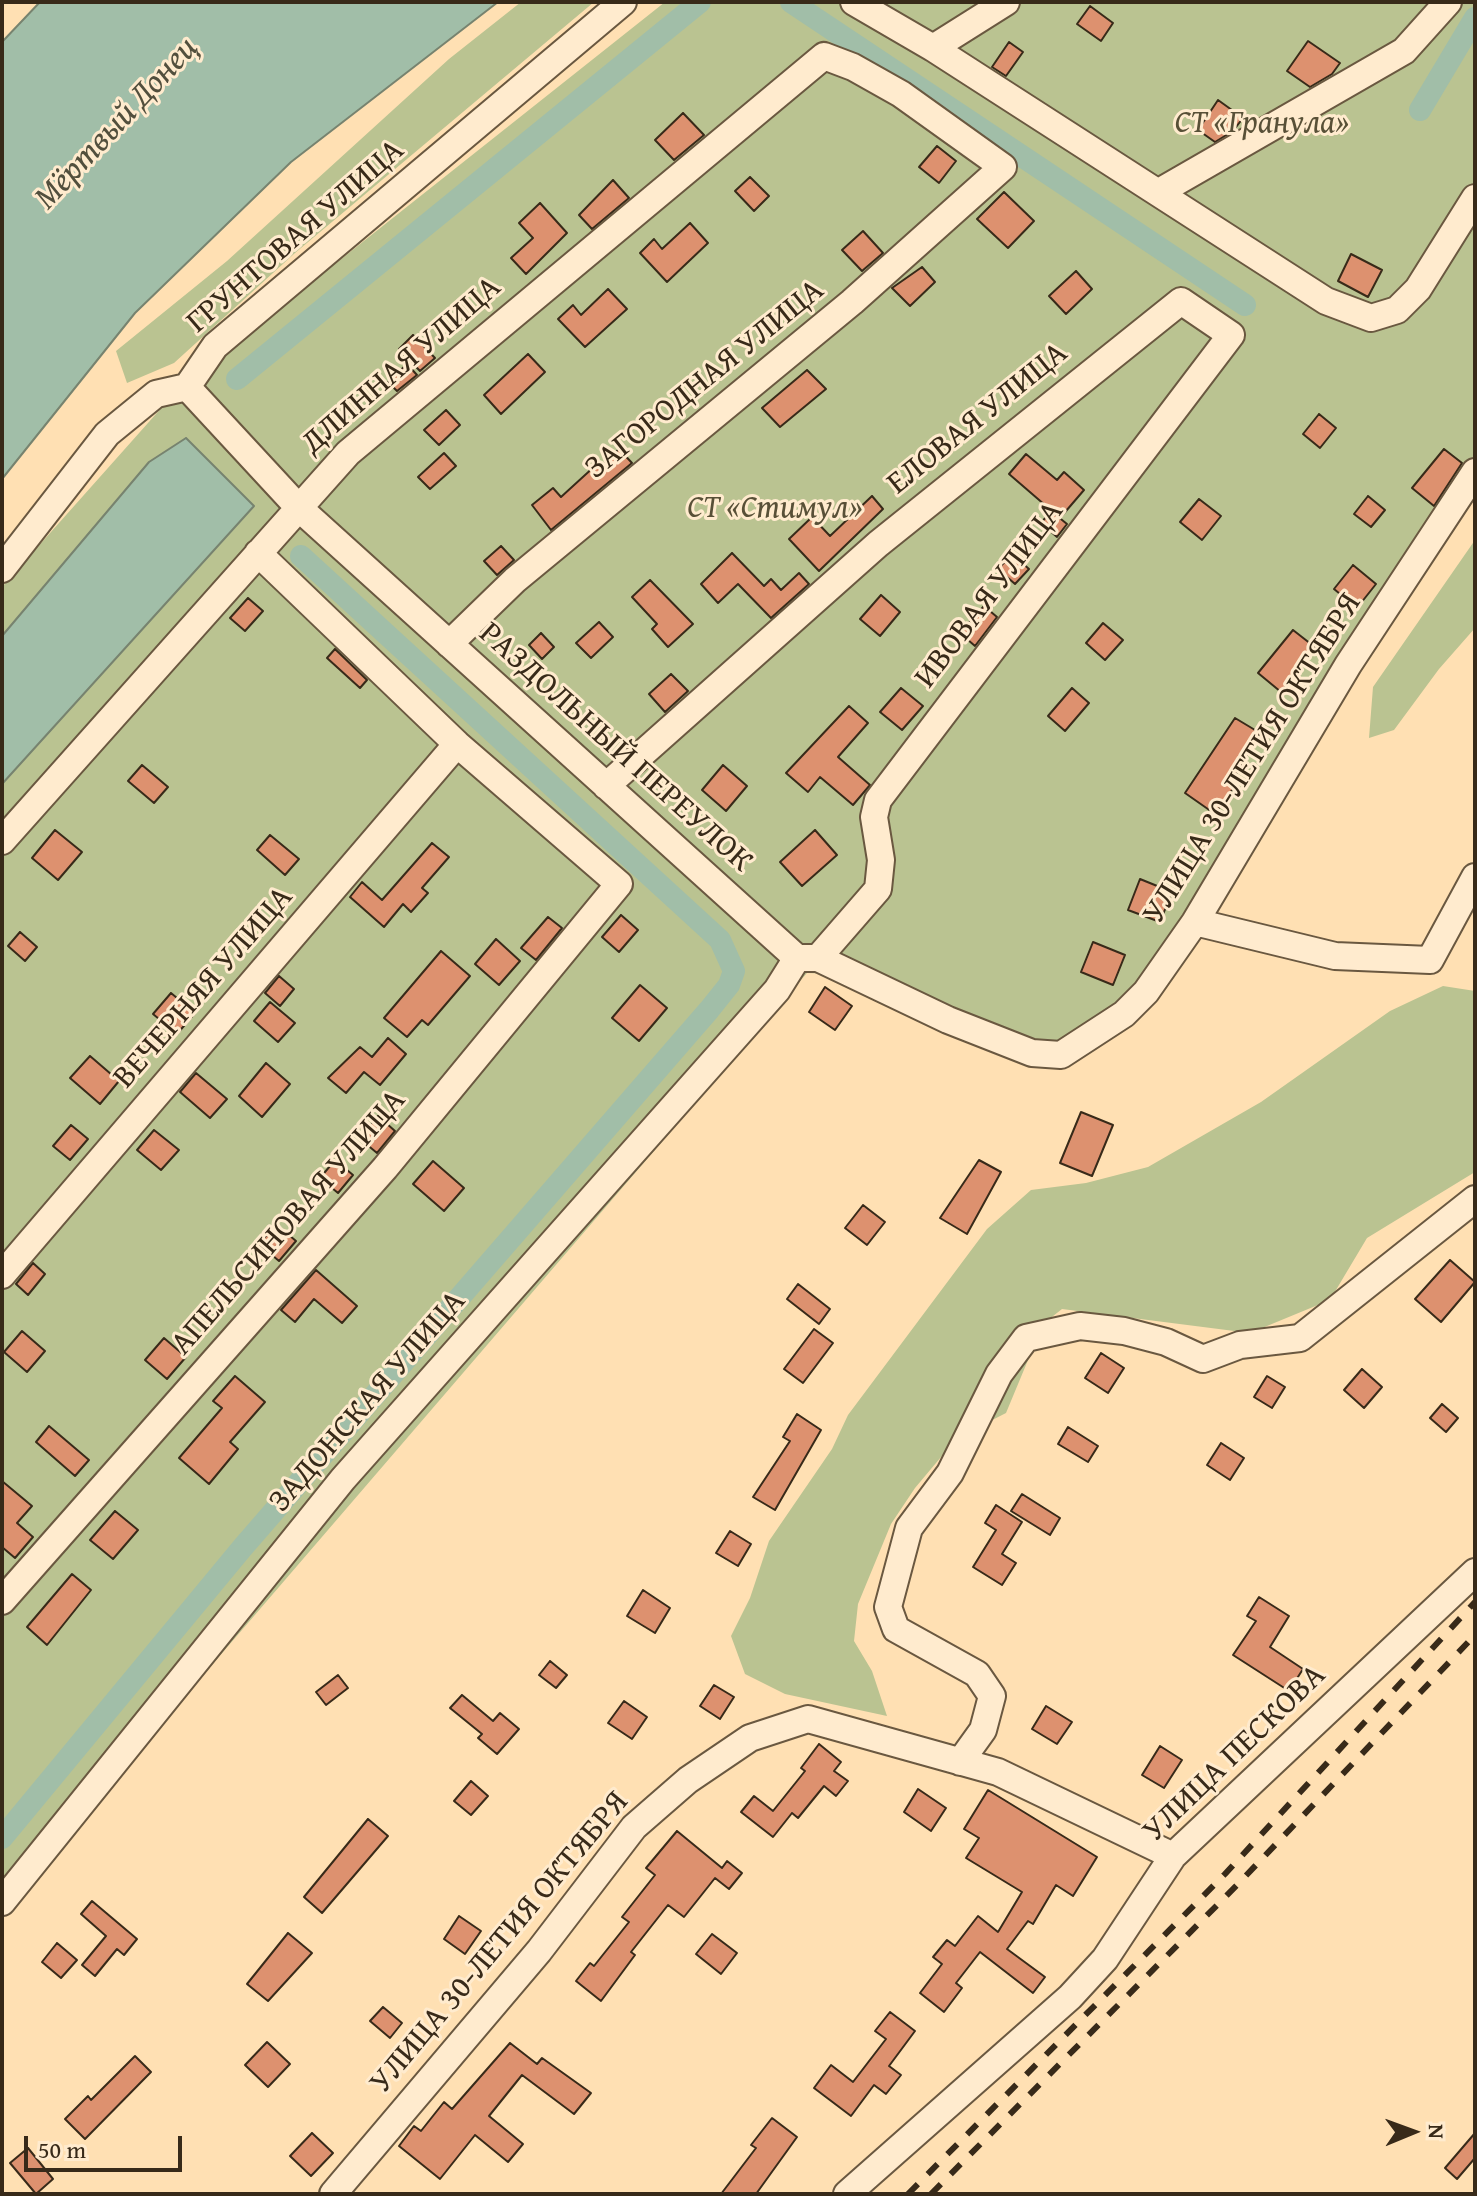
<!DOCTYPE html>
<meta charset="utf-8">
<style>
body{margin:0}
#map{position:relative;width:1477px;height:2196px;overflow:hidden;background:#ffe0b3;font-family:"Gentium Book Plus",serif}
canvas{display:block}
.frame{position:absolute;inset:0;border:4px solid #382a19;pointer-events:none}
.north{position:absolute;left:1373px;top:2092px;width:80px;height:80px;-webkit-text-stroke:6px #ffebce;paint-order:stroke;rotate:89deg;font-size:22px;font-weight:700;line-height:32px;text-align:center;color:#382a19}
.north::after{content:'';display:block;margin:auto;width:28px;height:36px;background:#382a19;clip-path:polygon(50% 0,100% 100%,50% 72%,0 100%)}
.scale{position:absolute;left:24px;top:2136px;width:158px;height:36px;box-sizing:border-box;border:4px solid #382a19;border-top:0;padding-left:10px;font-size:24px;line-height:28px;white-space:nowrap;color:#382a19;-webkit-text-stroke:6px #ffebce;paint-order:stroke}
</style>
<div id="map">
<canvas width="1477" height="2196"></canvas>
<div class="frame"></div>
<div class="north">N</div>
<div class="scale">50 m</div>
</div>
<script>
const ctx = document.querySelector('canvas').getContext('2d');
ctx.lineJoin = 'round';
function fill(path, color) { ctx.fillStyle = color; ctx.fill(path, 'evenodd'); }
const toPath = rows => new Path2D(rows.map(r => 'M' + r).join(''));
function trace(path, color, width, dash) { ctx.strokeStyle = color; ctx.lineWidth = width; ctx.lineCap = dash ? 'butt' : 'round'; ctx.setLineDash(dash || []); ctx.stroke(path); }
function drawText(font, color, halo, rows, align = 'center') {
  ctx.font = font + ' "Gentium Book Plus",serif'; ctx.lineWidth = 6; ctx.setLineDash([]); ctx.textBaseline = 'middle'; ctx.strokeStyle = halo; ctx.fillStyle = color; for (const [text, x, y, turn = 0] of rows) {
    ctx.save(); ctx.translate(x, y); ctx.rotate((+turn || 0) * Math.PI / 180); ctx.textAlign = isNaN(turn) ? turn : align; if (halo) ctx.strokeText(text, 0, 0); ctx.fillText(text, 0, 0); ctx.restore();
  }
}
fill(toPath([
 [521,2,594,2,295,253,174,363,127,383,116,351,227,261,449,59],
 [665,2,1475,2,1475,488,1265,820,1097,1035,1052,1055,833,974,807,973,2,1909,2,587,164,405,229,348],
 [1475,540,1475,628,1439,669,1394,730,1369,738,1373,687],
 [1443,986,1475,991,1475,1172,1367,1238,1330,1300,1250,1333,1062,1309,1043,1324,1006,1413,957,1438,915,1488,891,1524,858,1604,854,1641,872,1671,887,1716,785,1694,745,1674,731,1636,750,1598,769,1541,832,1449,848,1415,987,1229,1031,1190,1086,1183,1148,1167,1261,1102,1390,1011]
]), '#bac391');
const water = toPath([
 [40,2,498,2,291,162,135,313,2,479,2,42,40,2],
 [186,438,254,506,2,784,2,636,149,462,186,438]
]);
fill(water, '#a1bea8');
trace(water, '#77836f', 2);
trace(toPath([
 [791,2,1245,305],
 [1420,110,1475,18],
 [237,379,700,2],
 [2,1838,243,1547,709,1010,729,985,734,971,720,940,301,556]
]), '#a1bea8', 22);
const building = toPath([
 [1090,6,1113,23,1101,41,1077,24,1090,6],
 [1308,41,1340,63,1332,74,1310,87,1287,71,1308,41],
 [1009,42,1023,52,1006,76,992,67,1009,42],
 [1218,100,1243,118,1233,131,1215,142,1198,130,1218,100],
 [683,113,704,135,674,160,655,140,683,113],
 [937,146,956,161,939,183,919,167,937,146],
 [750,177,769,196,754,211,735,191,750,177],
 [613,180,629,198,592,229,579,215,613,180],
 [1004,192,1034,221,1008,248,977,219,1004,192],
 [540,203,567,233,526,274,511,258,533,238,519,223,540,203],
 [690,223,708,243,667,282,640,253,654,239,662,249,690,223],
 [863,231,883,253,862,271,842,250,863,231],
 [1351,254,1382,270,1368,297,1338,281,1351,254],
 [922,267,935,282,910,306,892,288,922,267],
 [1076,271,1092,289,1066,314,1049,296,1076,271],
 [608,289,627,309,585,347,558,319,573,305,581,315,608,289],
 [413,335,435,358,420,371,399,349,413,335],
 [528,354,545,372,501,414,484,395,528,354],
 [407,364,417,375,397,391,388,382,407,364],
 [807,370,826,389,780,427,762,408,807,370],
 [446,410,460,425,439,445,424,430,446,410],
 [1319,414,1336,428,1320,448,1303,434,1319,414],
 [619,449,632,463,551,530,532,505,553,488,561,497,596,465,599,468,619,449],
 [1444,449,1462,463,1434,506,1412,488,1444,449],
 [444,453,456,466,430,489,418,477,444,453],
 [1026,454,1057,480,1064,472,1084,490,1060,518,1009,474,1026,454],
 [872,496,883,509,819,571,789,539,812,517,830,536,872,496],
 [1368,496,1385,510,1371,527,1354,514,1368,496],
 [1199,499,1221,516,1202,540,1180,522,1199,499],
 [1051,511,1067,524,1057,537,1041,523,1051,511],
 [501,546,514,560,497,575,484,561,501,546],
 [732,553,764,586,771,579,781,590,799,573,809,584,771,618,738,584,718,603,701,584,732,553],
 [1012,554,1029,569,1015,584,998,569,1012,554],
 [1353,565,1376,584,1357,608,1334,589,1353,565],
 [650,580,693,624,668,647,652,629,657,624,632,597,650,580],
 [881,595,900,612,880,636,860,619,881,595],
 [248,598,263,611,245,631,230,618,248,598],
 [984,606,997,617,975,646,960,633,984,606],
 [599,622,613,637,591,658,576,643,599,622],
 [1103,623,1123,640,1105,660,1086,643,1103,623],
 [1293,630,1316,648,1281,692,1258,673,1293,630],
 [541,633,554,647,542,659,529,645,541,633],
 [335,649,367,680,360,688,327,658,335,649],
 [671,674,688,691,665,712,649,694,671,674],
 [901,688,923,706,902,730,880,712,901,688],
 [1072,688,1089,703,1065,731,1048,716,1072,688],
 [849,706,868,723,838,757,870,785,853,805,820,777,808,792,786,773,849,706],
 [1235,718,1260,733,1237,772,1232,790,1215,814,1185,793,1235,718],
 [142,765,168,787,154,803,128,781,142,765],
 [723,765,747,786,726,811,702,790,723,765],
 [55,830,82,852,58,880,32,858,55,830],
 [815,830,837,855,802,886,780,862,815,830],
 [270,835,299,859,285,875,257,850,270,835],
 [432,843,449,857,422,888,428,893,411,912,403,904,384,927,350,897,362,882,382,900,432,843],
 [1140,879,1172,892,1160,922,1128,910,1140,879],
 [621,915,638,930,619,952,602,937,621,915],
 [548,917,562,928,536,960,521,948,548,917],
 [20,932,37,947,25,961,8,946,20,932],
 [496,939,520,961,499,985,475,964,496,939],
 [1093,942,1125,955,1113,985,1081,972,1093,942],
 [441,951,470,976,428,1025,422,1020,407,1037,384,1018,441,951],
 [279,976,294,989,280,1006,265,993,279,976],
 [640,985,667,1008,639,1041,612,1018,640,985],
 [825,987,852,1006,835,1030,809,1012,825,987],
 [171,993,195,1013,177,1034,153,1014,171,993],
 [270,1002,295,1023,278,1042,254,1021,270,1002],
 [388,1038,406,1054,380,1085,364,1072,346,1093,328,1078,360,1047,372,1057,388,1038],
 [90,1056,119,1081,100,1104,70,1078,90,1056],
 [266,1063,290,1084,262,1117,239,1096,266,1063],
 [196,1073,227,1099,210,1118,180,1092,196,1073],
 [1081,1112,1113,1125,1092,1176,1060,1163,1081,1112],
 [378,1116,395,1131,377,1153,359,1138,378,1116],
 [71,1125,88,1139,70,1160,53,1146,71,1125],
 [154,1130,179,1150,161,1170,137,1150,154,1130],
 [335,1160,353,1175,338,1193,320,1178,335,1160],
 [979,1160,1001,1172,967,1234,940,1218,979,1160],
 [433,1161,464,1188,444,1211,413,1184,433,1161],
 [863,1205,885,1222,867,1245,845,1228,863,1205],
 [276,1224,296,1241,279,1261,259,1244,276,1224],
 [1450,1260,1475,1282,1441,1322,1415,1299,1450,1260],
 [33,1263,45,1274,28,1295,16,1284,33,1263],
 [316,1270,357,1306,342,1323,314,1299,295,1322,281,1310,316,1270],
 [798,1284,830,1309,819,1324,787,1299,798,1284],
 [814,1329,833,1343,803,1383,784,1369,814,1329],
 [22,1331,45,1351,27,1372,4,1352,22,1331],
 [164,1338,186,1357,167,1379,145,1360,164,1338],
 [1101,1353,1124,1368,1108,1393,1085,1378,1101,1353],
 [1362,1369,1382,1387,1364,1408,1344,1390,1362,1369],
 [235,1376,265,1402,230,1442,238,1449,209,1484,179,1458,222,1408,213,1401,235,1376],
 [1267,1376,1285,1387,1272,1408,1254,1397,1267,1376],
 [1442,1404,1458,1418,1446,1432,1430,1418,1442,1404],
 [797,1414,821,1430,775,1510,753,1497,790,1441,783,1437,797,1414],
 [49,1426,89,1460,75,1476,36,1442,49,1426],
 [1068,1427,1098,1446,1088,1462,1058,1444,1068,1427],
 [1221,1443,1244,1458,1230,1480,1207,1465,1221,1443],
 [2,1481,32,1506,17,1523,33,1537,15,1558,2,1547,2,1481],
 [1022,1494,1060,1518,1050,1535,1011,1511,1022,1494],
 [996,1505,1022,1522,1002,1554,1016,1563,1002,1585,973,1567,996,1530,985,1523,996,1505],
 [115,1511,138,1530,113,1559,90,1540,115,1511],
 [730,1531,751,1544,738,1566,716,1553,730,1531],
 [72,1574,91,1590,47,1645,27,1627,72,1574],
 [643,1590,670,1608,655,1633,627,1616,643,1590],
 [1259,1597,1289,1616,1270,1647,1303,1669,1289,1691,1233,1655,1256,1621,1247,1616,1259,1597],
 [550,1661,567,1675,556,1688,539,1675,550,1661],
 [338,1675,348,1688,326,1705,316,1692,338,1675],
 [714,1685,734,1697,720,1719,700,1706,714,1685],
 [462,1695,493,1721,500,1713,519,1729,497,1754,478,1738,482,1734,450,1708,462,1695],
 [624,1701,647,1717,632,1739,608,1723,624,1701],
 [1046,1706,1072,1722,1057,1744,1032,1729,1046,1706],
 [819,1744,841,1762,834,1771,848,1781,836,1796,824,1786,798,1818,792,1813,773,1837,741,1812,754,1796,773,1811,805,1771,801,1768,819,1744],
 [1160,1746,1182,1760,1164,1788,1142,1775,1160,1746],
 [471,1781,488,1796,471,1815,454,1801,471,1781],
 [918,1789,946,1808,931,1831,904,1812,918,1789],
 [988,1790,1097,1857,1073,1896,1056,1885,1033,1924,1028,1921,1007,1949,1045,1977,1033,1993,980,1952,956,1983,962,1988,944,2012,920,1993,942,1964,933,1957,947,1940,955,1946,978,1916,998,1932,1022,1892,966,1858,979,1838,964,1829,988,1790],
 [368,1819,388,1836,322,1913,304,1897,368,1819],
 [677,1831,722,1868,727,1861,742,1873,729,1889,715,1878,684,1917,668,1905,631,1952,635,1955,601,2001,576,1981,590,1963,594,1966,629,1922,622,1917,655,1875,646,1868,677,1831],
 [92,1901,137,1939,124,1955,117,1949,95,1976,82,1965,106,1936,81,1914,92,1901],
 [459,1916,481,1931,465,1954,444,1939,459,1916],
 [288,1933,312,1953,268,2001,247,1984,288,1933],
 [712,1934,737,1953,721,1974,696,1954,712,1934],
 [57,1943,77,1960,61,1978,42,1962,57,1943],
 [383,2007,402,2023,390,2038,370,2021,383,2007],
 [890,2012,915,2031,889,2066,901,2075,886,2094,874,2085,851,2116,814,2088,831,2065,853,2082,886,2039,875,2031,890,2012],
 [267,2042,290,2064,268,2087,245,2065,267,2042],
 [510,2043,537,2064,542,2058,591,2093,574,2114,522,2075,489,2116,523,2144,508,2162,475,2135,440,2179,399,2146,414,2126,421,2131,444,2102,452,2109,510,2043],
 [135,2056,151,2072,85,2139,65,2119,88,2096,91,2100,135,2056],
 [772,2118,797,2137,756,2194,721,2194,756,2148,751,2145,772,2118],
 [312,2133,333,2153,311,2176,290,2156,312,2133],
 [1475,2133,1475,2158,1457,2179,1445,2168,1475,2133],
 [28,2148,53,2179,36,2194,10,2163,28,2148]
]);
fill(building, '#dd916f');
trace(building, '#382a19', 2);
const minor = toPath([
 [854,2,933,48,1326,301,1371,318,1397,310,1418,289,1475,198],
 [933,48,1006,2],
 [1159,192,1404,51,1448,2],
 [187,387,299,508,797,958,818,958,948,1020,1032,1053,1061,1055,1124,1014,1146,992,1195,922,1348,665,1475,472],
 [2,569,107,434,156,394,187,387,215,346,623,2],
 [606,786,878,544,1181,301,1231,335,878,800,874,817,881,860,878,889,818,958],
 [2,841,348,453,824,56,853,67,901,94,1003,167,852,302,515,580,449,644],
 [1195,922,1335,956,1430,960,1475,877],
 [2,1275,457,744],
 [2,1601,385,1168,619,884,457,744,258,553],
 [960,1762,983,1730,992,1696,977,1674,896,1629,888,1607,909,1528,950,1473,999,1374,1026,1338,1080,1326,1124,1331,1166,1342,1203,1359,1240,1345,1300,1338,1475,1199],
 [2,1902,343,1479,777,990,797,958],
 [333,2194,539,1951,634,1827,688,1780,750,1738,808,1719,998,1772,1173,1856],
 [847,2194,1070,1997,1105,1959,1173,1856,1475,1572]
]);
trace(minor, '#6a5840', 30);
trace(minor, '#ffebce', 26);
trace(toPath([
 [908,2194,1225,1874,1475,1602],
 [931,2194,1237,1885,1475,1635]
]), '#382a19', 6, [14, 14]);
drawText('italic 32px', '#585037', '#ffebce', [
 ["СТ «Гранула»",1262,124],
 ["СТ «Стимул»",775,509]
]);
drawText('32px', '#382a19', '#ffebce', [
 ["ГРУНТОВАЯ УЛИЦА",296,237,-41],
 ["ДЛИННАЯ УЛИЦА",402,366,-41],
 ["ЗАГОРОДНАЯ УЛИЦА",705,380,-39],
 ["ЕЛОВАЯ УЛИЦА",978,419,-39],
 ["ИВОВАЯ УЛИЦА",990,595,-53],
 ["РАЗДОЛЬНЫЙ ПЕРЕУЛОК",615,748,42],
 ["УЛИЦА 30-ЛЕТИЯ ОКТЯБРЯ",1253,759,-58],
 ["ВЕЧЕРНЯЯ УЛИЦА",204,988,-49],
 ["АПЕЛЬСИНОВАЯ УЛИЦА",289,1223,-49],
 ["ЗАДОНСКАЯ УЛИЦА",368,1402,-49],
 ["УЛИЦА ПЕСКОВА",1235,1754,-44],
 ["УЛИЦА 30-ЛЕТИЯ ОКТЯБРЯ",500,1943,-50]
]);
drawText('italic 34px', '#524f3d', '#ffebce', [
 ["Мёртвый Донец",117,124,-47]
]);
</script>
